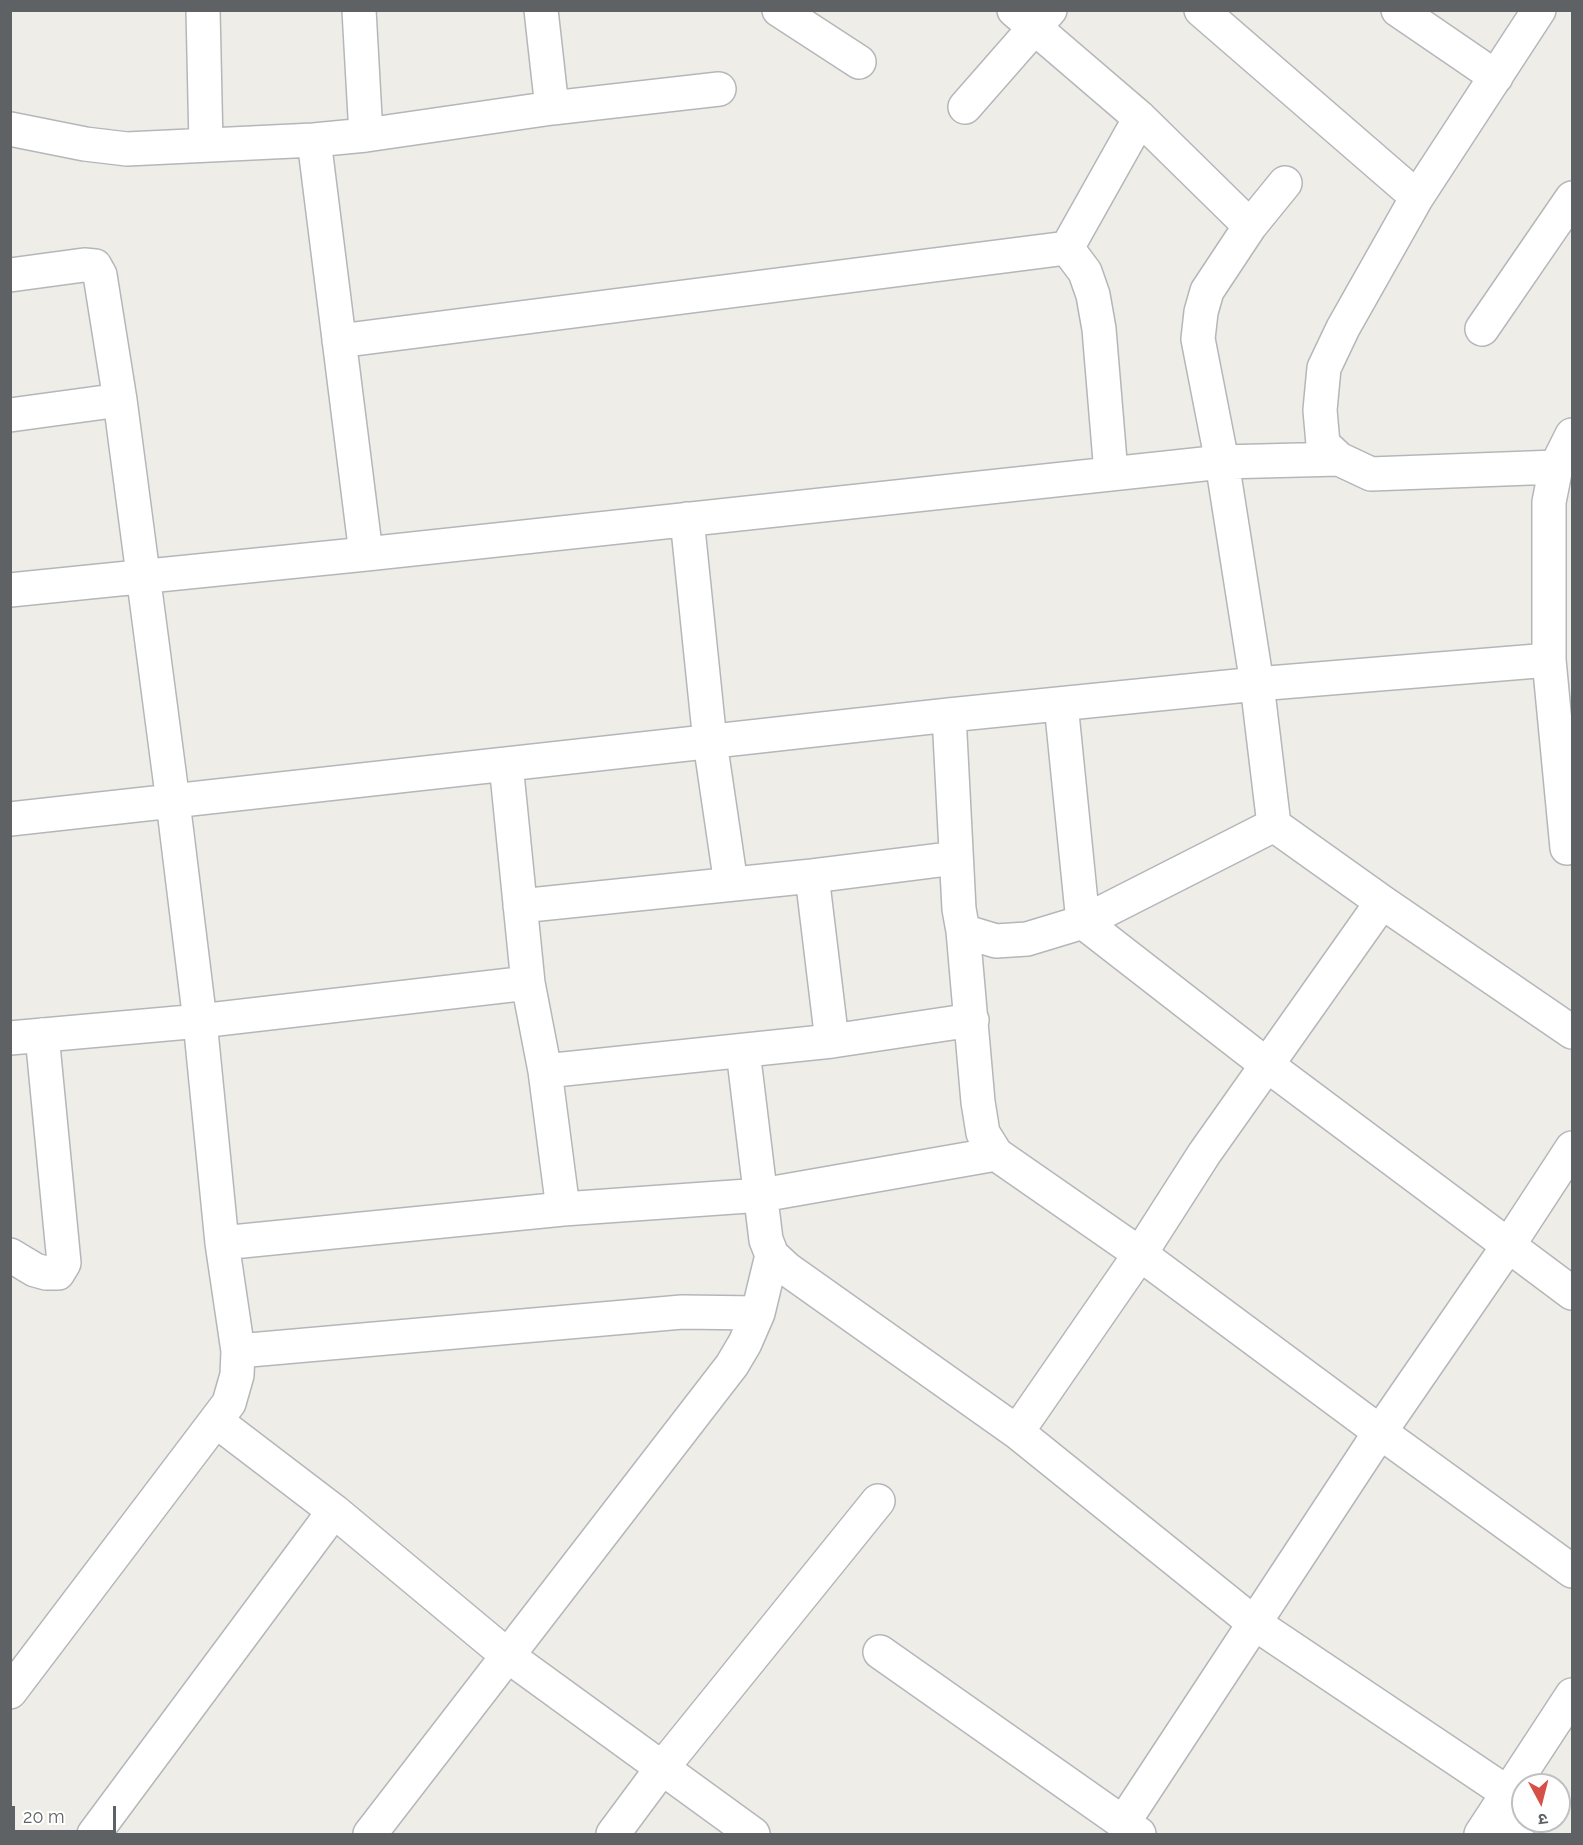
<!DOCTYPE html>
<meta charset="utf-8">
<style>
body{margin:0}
#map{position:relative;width:1583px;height:1845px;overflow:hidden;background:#efede7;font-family:Raleway,"Noto Sans Devanagari",sans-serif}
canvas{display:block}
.frame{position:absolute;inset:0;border:12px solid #5e6265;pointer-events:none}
.north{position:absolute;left:1511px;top:1773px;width:60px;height:60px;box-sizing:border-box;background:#fff;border:2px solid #bfc0c1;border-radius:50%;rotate:173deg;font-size:16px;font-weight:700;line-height:24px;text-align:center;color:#5e6265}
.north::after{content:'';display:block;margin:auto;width:21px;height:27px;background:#d55047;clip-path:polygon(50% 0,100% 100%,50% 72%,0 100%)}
.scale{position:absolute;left:12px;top:1806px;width:104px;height:27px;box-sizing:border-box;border:3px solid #5e6265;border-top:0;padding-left:8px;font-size:18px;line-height:21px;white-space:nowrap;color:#5e6265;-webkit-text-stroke:4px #fff;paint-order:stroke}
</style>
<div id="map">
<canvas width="1583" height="1845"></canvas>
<div class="frame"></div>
<div class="north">उ</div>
<div class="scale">20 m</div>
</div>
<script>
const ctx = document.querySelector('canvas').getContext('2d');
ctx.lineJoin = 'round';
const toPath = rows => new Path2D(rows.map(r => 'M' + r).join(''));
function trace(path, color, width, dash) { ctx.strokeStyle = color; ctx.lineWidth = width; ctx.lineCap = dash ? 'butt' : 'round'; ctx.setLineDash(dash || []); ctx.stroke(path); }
const minor = toPath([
 [203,10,206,145],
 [359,10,366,135],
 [541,10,552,108],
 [779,10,859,62],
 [1014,10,1140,118,1250,226],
 [1201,10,1417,197],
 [1398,10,1496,77],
 [965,107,1050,10],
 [10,129,85,144,127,149,314,140,366,135,552,108,719,89],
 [314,140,366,554],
 [1285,183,1250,226,1207,291,1201,312,1198,339,1222,462,1257,684,1274,825,1382,902,1572,1032],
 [1067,248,1140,118],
 [10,275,84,265,95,266,100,275,120,400,173,802,200,1021,222,1243,238,1351,237,1375,229,1403,10,1692],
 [1482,329,1572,198],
 [339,341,1067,248,1085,272,1093,295,1099,329,1111,473],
 [10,415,120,400],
 [1339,459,1323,444,1320,410,1324,368,1343,328,1417,197,1539,10],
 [687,519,710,742,731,884],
 [10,590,366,554,1222,462,1339,459,1371,474,1556,467],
 [1061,704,1083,922,1267,1065,1572,1293],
 [949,715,959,909,963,931,996,941,1027,939,1083,922,1274,825],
 [506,764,528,983,545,1071,563,1209],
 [10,819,949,715,1257,684,1549,660],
 [1567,848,1549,660,1549,502,1556,467,1572,435],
 [812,876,832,1041],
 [520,906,812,876,956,858],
 [10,1038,200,1021,528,983],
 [743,1051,766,1240,772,1255,787,1269,1017,1432,1254,1623,1509,1794,1517,1834],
 [545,1071,832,1041,972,1020],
 [996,1154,1140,1254,1380,1432,1572,1571],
 [222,1243,563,1209,762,1195,996,1154,983,1133,978,1102,963,931],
 [10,1255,35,1270,46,1273,58,1273,64,1263,42,1035],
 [238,1351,682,1312,758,1313],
 [216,1421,334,1511,508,1656,753,1834],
 [1017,1432,1140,1254,1204,1154,1382,902],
 [880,1652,1139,1834],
 [1123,1823,1380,1432,1508,1246,1572,1148],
 [94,1834,334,1511],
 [370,1834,732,1365,745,1343,758,1313,772,1255],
 [613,1834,662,1768,878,1501],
 [1481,1834,1572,1695]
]);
trace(minor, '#b4b7ba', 36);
trace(minor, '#fff', 33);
</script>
